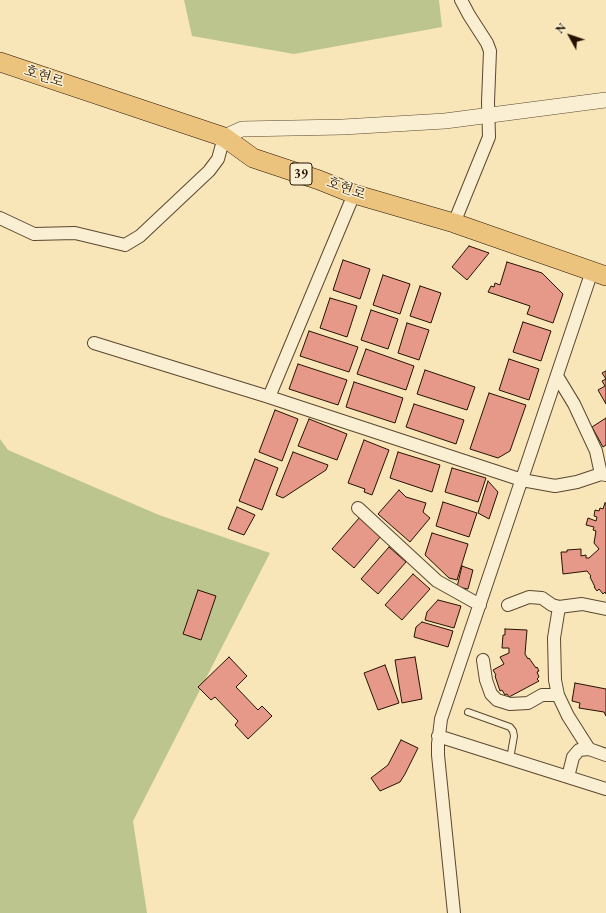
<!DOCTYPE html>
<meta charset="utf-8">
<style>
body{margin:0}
#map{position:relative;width:606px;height:913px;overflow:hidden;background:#f8e6b9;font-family:"EB Garamond",serif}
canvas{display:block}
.north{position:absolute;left:550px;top:16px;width:40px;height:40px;-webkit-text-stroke:3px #faefd2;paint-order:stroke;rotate:310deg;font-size:11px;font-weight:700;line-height:16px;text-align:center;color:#261201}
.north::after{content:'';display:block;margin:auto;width:14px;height:18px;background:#261201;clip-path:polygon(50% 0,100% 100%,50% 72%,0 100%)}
</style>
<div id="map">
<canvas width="606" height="913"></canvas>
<div class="north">N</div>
</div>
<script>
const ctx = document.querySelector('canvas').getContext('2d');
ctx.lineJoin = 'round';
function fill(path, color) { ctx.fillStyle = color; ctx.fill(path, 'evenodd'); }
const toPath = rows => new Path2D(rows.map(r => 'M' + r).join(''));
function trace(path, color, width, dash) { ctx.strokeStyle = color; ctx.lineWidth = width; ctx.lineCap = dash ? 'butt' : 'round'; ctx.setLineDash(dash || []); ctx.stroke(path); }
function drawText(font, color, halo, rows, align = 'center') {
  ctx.font = font + ' "EB Garamond","Noto Serif KR",serif'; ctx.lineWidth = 3; ctx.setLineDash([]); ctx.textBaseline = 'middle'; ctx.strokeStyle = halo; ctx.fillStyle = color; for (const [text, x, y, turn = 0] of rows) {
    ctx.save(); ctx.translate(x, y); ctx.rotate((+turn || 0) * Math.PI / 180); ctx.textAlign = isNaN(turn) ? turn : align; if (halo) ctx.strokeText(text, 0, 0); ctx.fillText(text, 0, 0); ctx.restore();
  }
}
fill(toPath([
 [184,0,439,0,442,27,294,54,192,36],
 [0,439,8,450,159,515,270,553,133,821,147,913,0,913]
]), '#bdc58f');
const building = toPath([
 [469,246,489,253,467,280,452,267,469,246],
 [343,260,370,269,360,299,333,290,343,260],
 [507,262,542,273,563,294,553,323,527,314,530,306,488,292,491,286,494,287,495,283,500,285,507,262],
 [383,275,410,284,400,314,373,305,383,275],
 [420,286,441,293,431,323,410,316,420,286],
 [330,298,357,306,347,337,320,328,330,298],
 [371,310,398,319,388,349,361,340,371,310],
 [523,322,551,331,541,361,513,352,523,322],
 [407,323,429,330,419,360,398,353,407,323],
 [309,331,358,347,349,372,300,356,309,331],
 [366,349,414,366,406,390,357,374,366,349],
 [509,359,539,369,529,400,499,390,509,359],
 [298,364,347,380,338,405,289,389,298,364],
 [425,370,475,387,467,410,417,394,425,370],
 [606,371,606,404,598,390,605,386,602,381,606,379,602,373,606,371],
 [354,382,403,398,395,423,346,407,354,382],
 [489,393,526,405,510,451,498,458,470,449,489,393],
 [414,404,464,420,456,444,406,427,414,404],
 [275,410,298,419,282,461,259,452,275,410],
 [606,418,606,445,603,447,592,427,606,418],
 [309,419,347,434,337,460,298,446,309,419],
 [364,440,389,450,372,495,364,492,365,489,348,483,364,440],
 [293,452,328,465,326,470,283,498,276,495,293,452],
 [398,452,440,465,432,492,390,478,398,452],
 [255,459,278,468,262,510,239,501,255,459],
 [452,468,486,478,478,502,445,492,452,468],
 [488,481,498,492,489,519,478,513,488,481],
 [399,490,406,497,426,503,423,512,430,518,410,542,378,514,399,490],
 [443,502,477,513,469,537,436,526,443,502],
 [605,503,606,503,606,594,605,592,603,594,599,589,597,591,594,587,595,587,590,577,591,576,587,571,563,574,561,552,567,552,567,550,581,549,581,556,586,555,586,558,589,558,599,549,594,543,596,531,593,530,594,527,586,525,588,518,596,521,597,517,594,516,595,510,599,511,600,508,603,509,605,503],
 [237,507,255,515,244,535,228,529,237,507],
 [360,517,381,536,354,568,332,549,360,517],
 [432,533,468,544,457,580,449,578,425,555,432,533],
 [389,547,406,562,378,594,361,579,389,547],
 [462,566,473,570,468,589,457,587,462,566],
 [413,574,430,589,402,620,385,605,413,574],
 [198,590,216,596,201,640,183,634,198,590],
 [438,600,461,606,454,628,425,620,427,612,438,600],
 [422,622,453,631,448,647,414,637,416,627,422,622],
 [505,629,527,630,525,654,528,659,529,658,536,668,537,667,539,671,537,672,539,677,537,679,539,681,509,697,507,694,505,695,502,690,500,691,495,676,496,675,493,670,504,664,500,657,509,653,509,648,502,648,503,635,505,635,505,629],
 [229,657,247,676,236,687,258,710,262,706,272,716,248,739,235,725,238,721,215,697,211,700,198,687,229,657],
 [415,657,422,699,402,703,395,660,415,657],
 [385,665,399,703,378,710,364,673,385,665],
 [575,683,606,689,606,716,604,712,579,708,580,703,572,701,575,683],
 [401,740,418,748,405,774,400,782,380,791,371,778,388,765,401,740]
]);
fill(building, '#e69889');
trace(building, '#261201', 1);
const service = toPath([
 [468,712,510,727,513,731,514,736,510,759]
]);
const minor = toPath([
 [354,194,269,397,522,480,555,486,577,482,601,474,606,475],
 [0,218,34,234,75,233,125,245,140,236,209,171,218,159,224,137],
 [454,223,489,137,488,102,490,51,487,43,469,15,461,0],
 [94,343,269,397],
 [557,376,574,404,596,451,601,474],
 [358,508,437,581,480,605],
 [508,605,529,597,542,598,552,605,559,607,554,638,555,680,558,695,568,716,589,749],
 [559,607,582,604,606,609],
 [483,660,486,680,491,694,497,700,510,704,528,703,542,695,558,695],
 [438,736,606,789],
 [568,777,573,757,579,750,589,749,606,755],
 [454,913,438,755,438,744,441,719,592,271]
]);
const tertiary = toPath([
 [224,137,242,129,343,127,445,121,606,100]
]);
const primary = toPath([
 [0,62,224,137,253,158,319,180,354,194,454,223,606,276]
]);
trace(service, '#5a472f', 8);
trace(minor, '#5a472f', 14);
trace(tertiary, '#5a472f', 16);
trace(primary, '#261201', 20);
trace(service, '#faefd2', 6);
trace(minor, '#faefd2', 12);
trace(tertiary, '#faefd2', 15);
trace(primary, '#ecc37c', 19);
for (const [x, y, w] of [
 [301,174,22]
]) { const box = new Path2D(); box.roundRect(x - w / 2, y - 11, w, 22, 3); ctx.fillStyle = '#faefd2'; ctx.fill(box); trace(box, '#261201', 1); }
drawText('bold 13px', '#261201', null, [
 ["39",301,174]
]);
drawText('14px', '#261201', '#faefd2', [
 ["호현로",44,77,18],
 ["호현로",346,189,20]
]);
</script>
